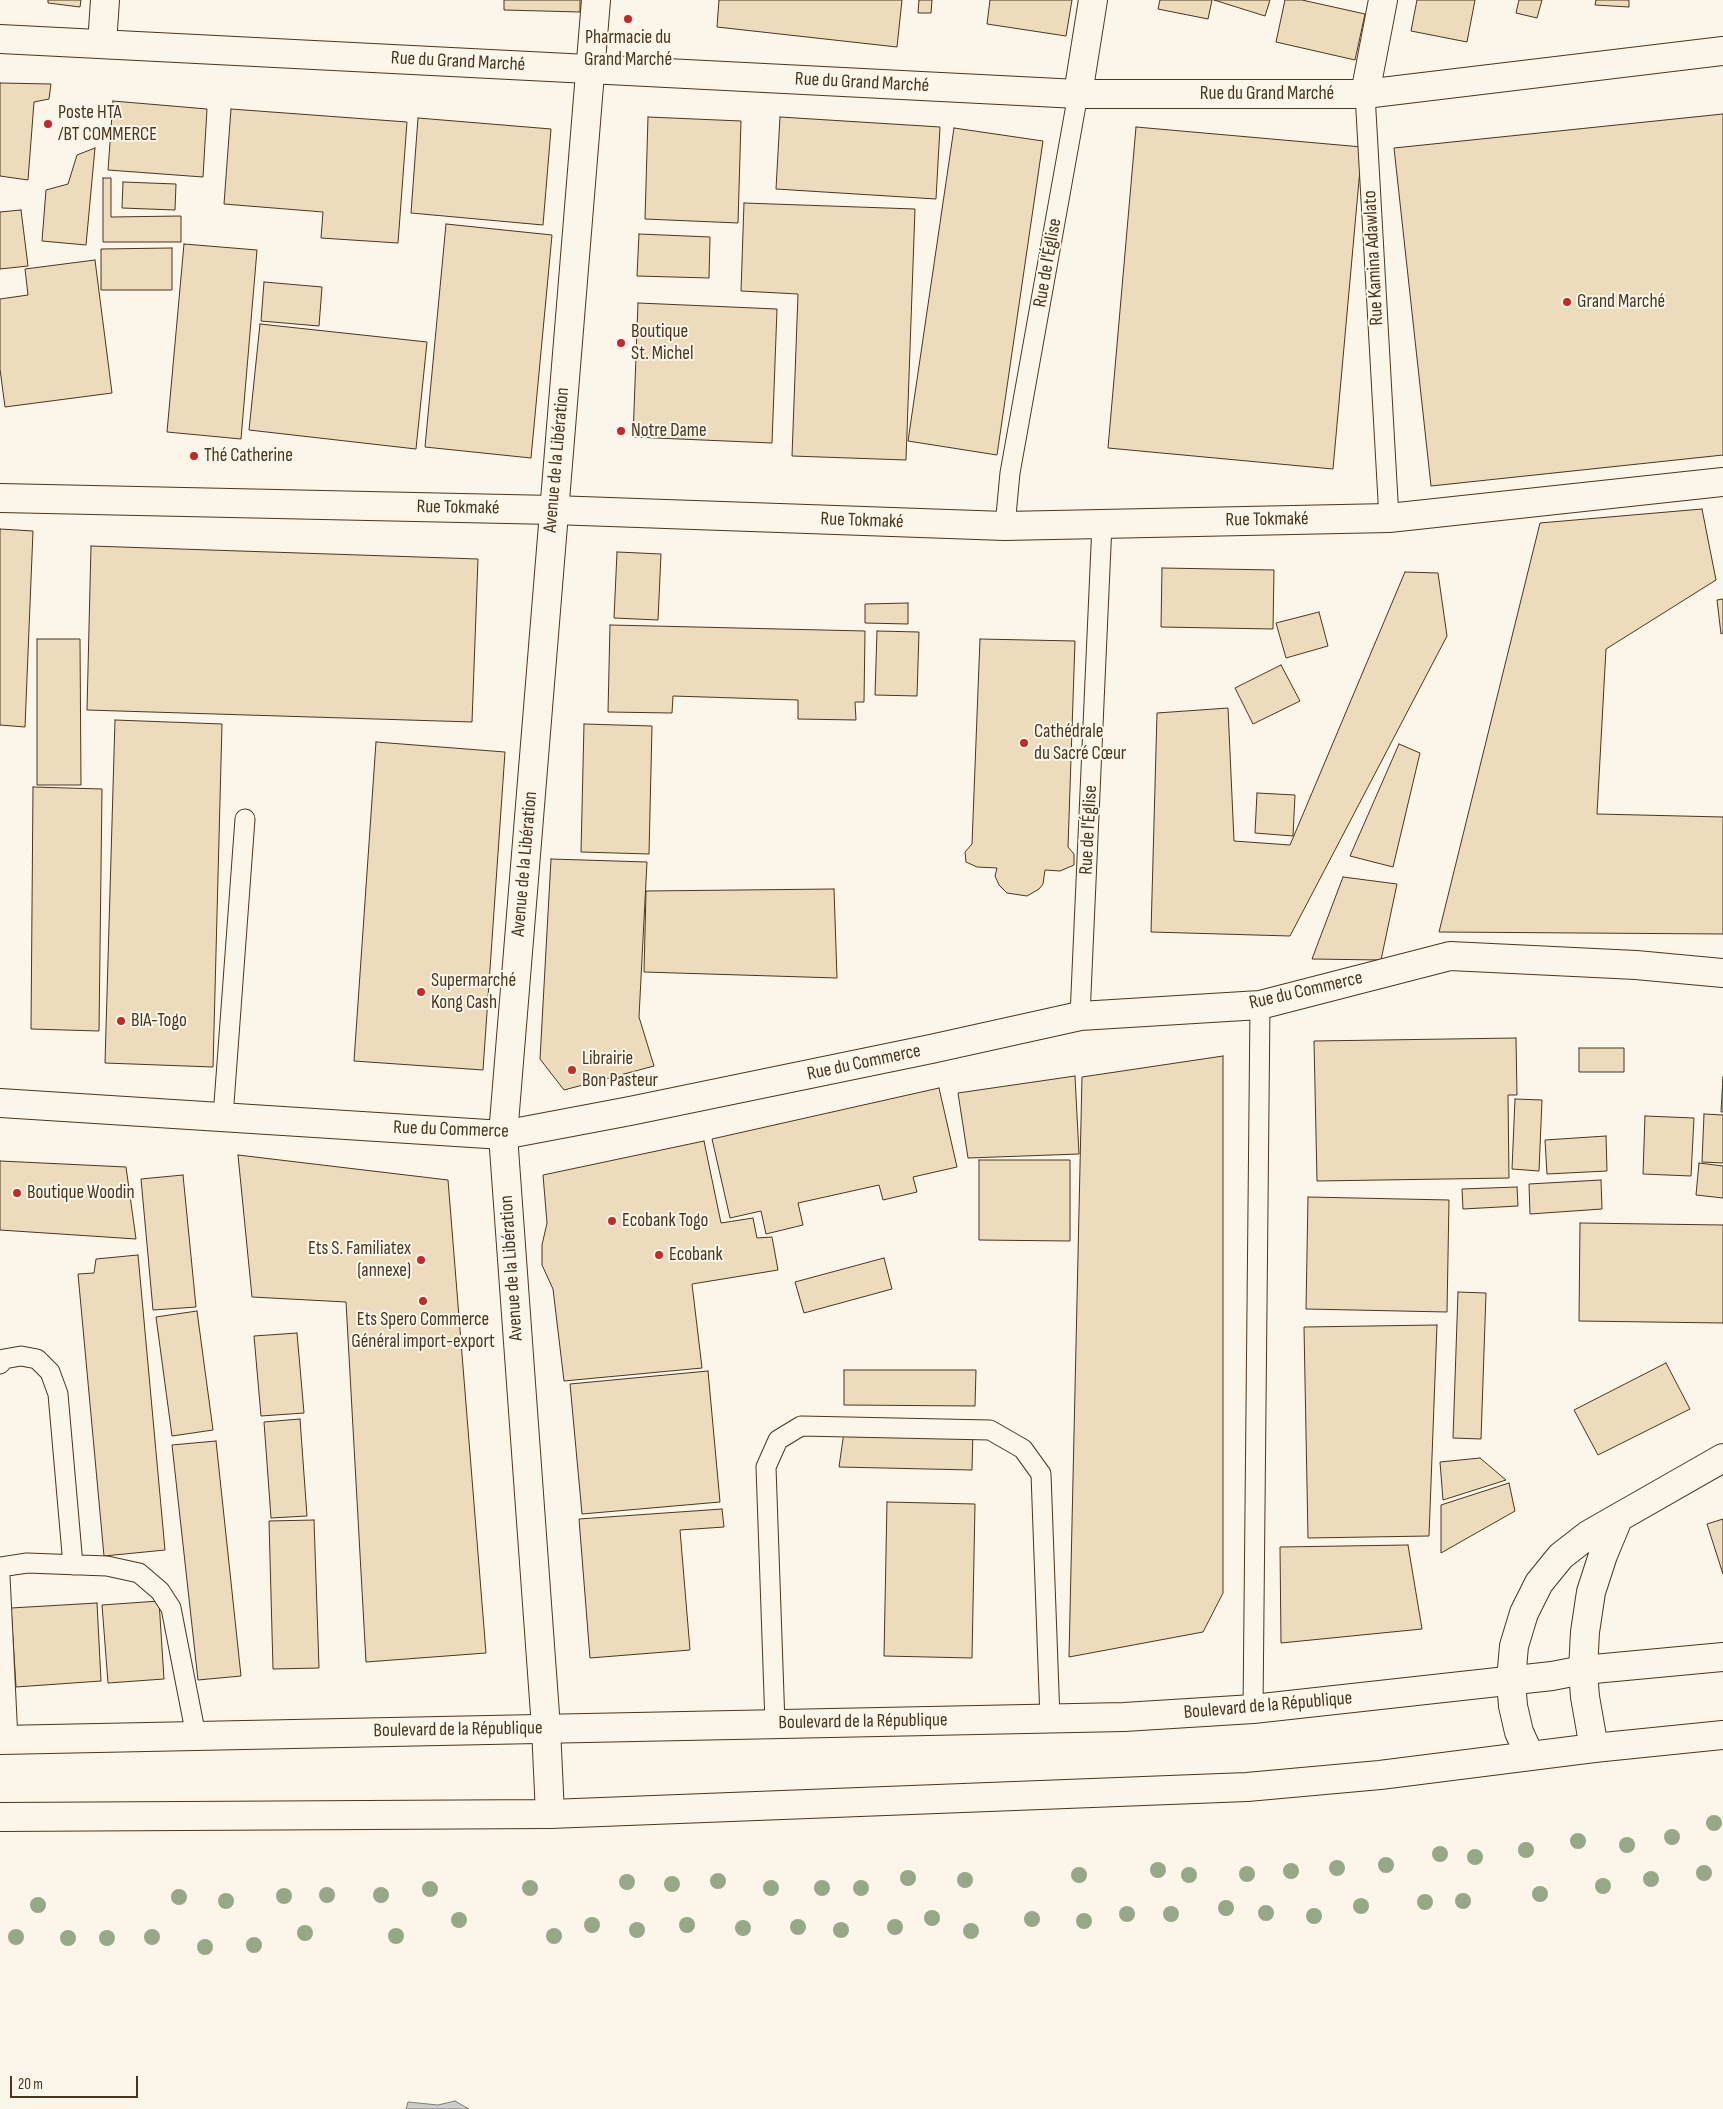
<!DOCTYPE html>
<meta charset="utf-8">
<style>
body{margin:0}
#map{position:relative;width:1723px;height:2109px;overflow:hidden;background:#fbf6e9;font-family:"Sofia Sans Condensed",sans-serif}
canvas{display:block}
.scale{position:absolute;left:10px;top:2076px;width:128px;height:22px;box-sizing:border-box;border:2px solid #4a3520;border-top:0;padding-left:6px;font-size:15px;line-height:18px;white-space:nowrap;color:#4a3520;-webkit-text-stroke:4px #fbf6e9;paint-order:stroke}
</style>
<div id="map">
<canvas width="1723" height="2109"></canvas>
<div class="scale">20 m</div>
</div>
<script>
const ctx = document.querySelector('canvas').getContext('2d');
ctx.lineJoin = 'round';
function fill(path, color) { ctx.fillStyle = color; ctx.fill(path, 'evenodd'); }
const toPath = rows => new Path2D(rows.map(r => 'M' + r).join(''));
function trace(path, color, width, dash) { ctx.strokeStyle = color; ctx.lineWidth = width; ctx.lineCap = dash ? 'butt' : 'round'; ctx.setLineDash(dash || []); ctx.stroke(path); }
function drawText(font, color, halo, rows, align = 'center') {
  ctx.font = font + ' "Sofia Sans Condensed",sans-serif'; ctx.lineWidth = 4; ctx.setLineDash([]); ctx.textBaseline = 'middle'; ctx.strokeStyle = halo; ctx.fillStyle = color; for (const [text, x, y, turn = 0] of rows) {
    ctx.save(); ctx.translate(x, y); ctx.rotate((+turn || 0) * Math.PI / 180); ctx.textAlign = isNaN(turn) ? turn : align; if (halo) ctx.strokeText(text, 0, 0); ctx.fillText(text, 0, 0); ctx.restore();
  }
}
const water = toPath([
 [455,2101,469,2109,406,2109,408,2102,438,2105,455,2101]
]);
fill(water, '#c9cecd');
trace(water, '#887966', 1);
const building = toPath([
 [48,0,81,0,80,7,48,3,48,0],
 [504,0,580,0,580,12,504,10,504,0],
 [719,0,902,0,897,47,717,27,719,0],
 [919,0,932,0,931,13,918,13,919,0],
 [990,0,1072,0,1066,36,987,24,990,0],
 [1160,0,1212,0,1208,19,1158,9,1160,0],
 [1214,0,1270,0,1265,16,1214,0],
 [1285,0,1302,0,1365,14,1355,60,1276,42,1285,0],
 [1417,0,1475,0,1467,42,1411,31,1417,0],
 [1519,0,1542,0,1537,18,1516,13,1519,0],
 [1596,0,1629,0,1629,7,1595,5,1596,0],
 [0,83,51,84,49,99,34,102,28,180,0,176,0,83],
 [113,101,207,109,203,177,108,170,113,101],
 [231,109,407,122,398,243,321,238,323,212,224,204,231,109],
 [1723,114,1723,455,1431,486,1394,148,1723,114],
 [648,117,741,121,738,223,645,219,648,117],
 [780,117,940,127,936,199,776,189,780,117],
 [418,118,551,129,543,225,411,213,418,118],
 [1136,127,1362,147,1333,469,1108,448,1136,127],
 [954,128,1043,141,997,455,908,441,954,128],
 [95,148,86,245,42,241,46,190,68,184,77,155,95,148],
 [103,178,111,178,111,217,181,216,181,242,103,242,103,178],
 [123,182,176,184,175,210,122,208,123,182],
 [744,203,915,209,906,460,792,456,798,294,741,291,744,203],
 [21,210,28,266,0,269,0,212,21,210],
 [446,224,552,235,531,458,425,447,446,224],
 [639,234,710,237,709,278,637,276,639,234],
 [184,244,257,250,241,439,167,432,184,244],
 [172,248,172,290,101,290,101,249,172,248],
 [95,260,112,393,5,407,0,369,0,299,28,295,25,269,95,260],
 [264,282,322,287,319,326,261,321,264,282],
 [638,303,777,309,772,443,633,437,638,303],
 [260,324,427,342,416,449,249,430,260,324],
 [1702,509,1716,580,1606,649,1597,814,1723,817,1723,934,1439,932,1540,523,1702,509],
 [0,529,33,531,25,727,0,725,0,529],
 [91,546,478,559,472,722,87,710,91,546],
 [617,552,661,554,658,620,614,618,617,552],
 [1162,568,1274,570,1273,629,1161,627,1162,568],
 [1405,572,1438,573,1447,636,1290,936,1151,932,1157,713,1228,708,1234,841,1290,845,1405,572],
 [1723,599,1723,633,1721,634,1717,600,1723,599],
 [908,603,908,624,865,623,865,604,908,603],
 [1319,612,1328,646,1286,658,1276,623,1319,612],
 [610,625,865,631,864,702,855,702,856,720,798,719,798,700,673,696,672,713,608,712,610,625],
 [877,631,919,632,917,696,875,695,877,631],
 [37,639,80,639,81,785,37,785,37,639],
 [980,639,1075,641,1068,847,1074,854,1074,865,1060,871,1045,870,1043,884,1039,889,1027,896,1007,893,999,885,995,876,997,868,977,867,966,862,965,852,972,844,980,639],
 [1281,665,1300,701,1253,724,1235,688,1281,665],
 [115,720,222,724,213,1067,105,1063,115,720],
 [584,724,652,726,649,854,581,852,584,724],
 [376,742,505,752,483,1070,354,1061,376,742],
 [1399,744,1420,753,1393,867,1350,856,1399,744],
 [33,787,102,789,99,1031,31,1029,33,787],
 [1257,793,1295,795,1293,836,1255,833,1257,793],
 [551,859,647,862,639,1017,654,1066,564,1090,540,1059,551,859],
 [1343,877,1397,884,1381,960,1312,959,1343,877],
 [834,889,837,978,644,972,646,891,834,889],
 [1516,1038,1517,1095,1508,1095,1509,1178,1317,1181,1314,1041,1516,1038],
 [1579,1048,1624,1048,1624,1072,1579,1072,1579,1048],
 [1223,1056,1223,1593,1203,1632,1069,1657,1082,1077,1223,1056],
 [1075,1076,1079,1154,968,1158,958,1093,1075,1076],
 [1723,1077,1723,1112,1721,1112,1723,1077],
 [939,1088,957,1167,913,1177,917,1192,883,1200,879,1185,798,1203,803,1225,766,1234,761,1211,730,1218,712,1139,939,1088],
 [1515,1099,1542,1100,1539,1171,1512,1169,1515,1099],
 [1704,1114,1723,1115,1723,1163,1702,1162,1704,1114],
 [1645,1116,1694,1118,1691,1176,1643,1174,1645,1116],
 [1606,1136,1607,1171,1547,1174,1545,1140,1606,1136],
 [704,1141,721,1223,753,1218,757,1238,772,1237,778,1270,692,1284,702,1368,564,1381,553,1289,542,1265,542,1245,547,1223,543,1175,704,1141],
 [238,1155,448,1180,486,1653,366,1662,346,1302,252,1297,238,1155],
 [979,1160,1070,1160,1070,1241,979,1240,979,1160],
 [0,1161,126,1167,136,1239,0,1230,0,1161],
 [1699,1163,1723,1166,1723,1198,1696,1195,1699,1163],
 [183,1175,196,1307,153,1310,141,1179,183,1175],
 [1601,1180,1602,1209,1530,1214,1529,1184,1601,1180],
 [1517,1187,1518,1206,1463,1209,1462,1189,1517,1187],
 [1308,1197,1449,1200,1447,1312,1306,1309,1308,1197],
 [1580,1223,1723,1225,1723,1323,1579,1321,1580,1223],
 [138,1255,165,1550,104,1556,78,1274,94,1273,96,1259,138,1255],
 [884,1258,892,1289,804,1313,795,1282,884,1258],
 [1458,1292,1486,1293,1481,1439,1453,1438,1458,1292],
 [197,1311,213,1430,172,1436,156,1317,197,1311],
 [1437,1325,1429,1536,1308,1538,1304,1327,1437,1325],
 [297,1333,304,1413,261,1416,254,1336,297,1333],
 [1666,1363,1690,1409,1598,1455,1574,1410,1666,1363],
 [844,1370,976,1370,975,1406,844,1405,844,1370],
 [708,1371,720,1502,582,1514,570,1384,708,1371],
 [300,1419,307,1516,271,1518,264,1422,300,1419],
 [973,1430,972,1470,839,1467,844,1432,973,1430],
 [216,1441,241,1676,198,1680,172,1445,216,1441],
 [1480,1458,1506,1480,1443,1500,1440,1462,1480,1458],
 [1509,1483,1515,1511,1441,1553,1441,1505,1509,1483],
 [887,1502,975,1504,972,1658,884,1656,887,1502],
 [722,1509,724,1527,680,1530,690,1650,590,1658,579,1519,722,1509],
 [1723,1519,1723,1574,1707,1524,1723,1519],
 [314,1520,319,1668,273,1669,269,1521,314,1520],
 [1408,1545,1422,1629,1281,1643,1280,1547,1408,1545],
 [159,1601,164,1679,108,1683,102,1605,159,1601],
 [97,1603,101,1681,16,1687,11,1608,97,1603]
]);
fill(building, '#ecdcbc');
trace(building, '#4a3520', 1);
const service = toPath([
 [1365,94,1389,518],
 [1005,526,1010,473,1078,94],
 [1080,1016,1102,524],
 [223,1117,245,819],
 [0,1364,4,1359,21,1356,37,1359,50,1372,58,1394,73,1565],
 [0,1567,27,1563,107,1566,139,1573,160,1591,171,1608,196,1736],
 [0,1576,8,1740],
 [1253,1709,1260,1005],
 [775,1724,766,1467,778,1440,801,1426,990,1430,1023,1449,1041,1474,1050,1719]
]);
const minor = toPath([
 [102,44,105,0],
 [1078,94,1093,0],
 [1365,94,1383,0],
 [0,498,553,510,1005,526,1389,518,1723,482],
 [0,1103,503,1135,630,1111,931,1049,1080,1016,1260,1005,1450,956,1636,965,1723,973],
 [1594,1748,1585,1697,1583,1670,1585,1632,1591,1592,1603,1555,1618,1519],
 [1530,1756,1519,1732,1513,1706,1511,1680,1514,1646,1524,1613,1539,1583,1561,1556,1588,1535,1723,1458]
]);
const tertiary = toPath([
 [0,39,1078,94,1365,94,1723,51]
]);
const secondary = toPath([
 [550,1814,546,1728,503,1135,596,0]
]);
const trunk = toPath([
 [0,1740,1124,1717,1253,1709,1552,1676,1583,1670,1723,1657],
 [0,1817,550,1814,1247,1787,1380,1775,1594,1748,1723,1735]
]);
trace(service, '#4a3520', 21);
trace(minor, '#4a3520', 30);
trace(tertiary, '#4a3520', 30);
trace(secondary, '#4a3520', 30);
trace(trunk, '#4a3520', 30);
trace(service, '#fbf6e9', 19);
trace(minor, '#fbf6e9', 28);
trace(tertiary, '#fbf6e9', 28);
trace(secondary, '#fbf6e9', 28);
trace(trunk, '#fbf6e9', 28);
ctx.fillStyle = '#96a887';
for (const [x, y] of [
 [1714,1823],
 [1672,1837],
 [1578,1841],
 [1627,1845],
 [1526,1850],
 [1440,1854],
 [1475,1857],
 [1386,1865],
 [1337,1868],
 [1158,1870],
 [1291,1871],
 [1704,1873],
 [1247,1874],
 [1079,1875],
 [1189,1875],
 [908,1878],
 [1651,1879],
 [965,1880],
 [718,1881],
 [627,1882],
 [672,1884],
 [1603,1886],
 [530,1888],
 [771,1888],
 [822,1888],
 [861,1888],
 [430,1889],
 [1540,1894],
 [327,1895],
 [381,1895],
 [284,1896],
 [179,1897],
 [226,1901],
 [1463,1901],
 [1425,1902],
 [38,1905],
 [1361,1906],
 [1226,1908],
 [1266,1913],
 [1127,1914],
 [1171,1914],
 [1314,1916],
 [932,1918],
 [1032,1919],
 [459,1920],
 [1084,1921],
 [592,1925],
 [687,1925],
 [798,1927],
 [895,1927],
 [743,1928],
 [637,1930],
 [841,1930],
 [971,1931],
 [305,1933],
 [396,1936],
 [554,1936],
 [16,1937],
 [152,1937],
 [68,1938],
 [107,1938],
 [254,1945],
 [205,1947]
]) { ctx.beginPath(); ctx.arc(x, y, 8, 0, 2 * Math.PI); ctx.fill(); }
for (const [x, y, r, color] of [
 [628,19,5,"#c62828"],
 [48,124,5,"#c62828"],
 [1567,302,5,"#c62828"],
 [621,343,5,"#c62828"],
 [621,431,5,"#c62828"],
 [194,456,5,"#c62828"],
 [1024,743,5,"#c62828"],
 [421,992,5,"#c62828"],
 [121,1021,5,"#c62828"],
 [572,1070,5,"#c62828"],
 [17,1193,5,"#c62828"],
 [612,1221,5,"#c62828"],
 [659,1255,5,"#c62828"],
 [421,1260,5,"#c62828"],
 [423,1301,5,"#c62828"]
]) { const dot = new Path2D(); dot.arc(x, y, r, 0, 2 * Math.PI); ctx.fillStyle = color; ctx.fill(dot); trace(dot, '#fbf6e9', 2); }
drawText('19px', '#4a3520', '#fbf6e9', [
 ["Pharmacie du",628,38,"center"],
 ["Grand Marché",628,60,"center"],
 ["Poste HTA",58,113],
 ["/BT COMMERCE",58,135],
 ["Grand Marché",1577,302],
 ["Boutique",631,332],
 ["St. Michel",631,354],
 ["Notre Dame",631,431],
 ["Thé Catherine",204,456],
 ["Cathédrale",1034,732],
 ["du Sacré Cœur",1034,754],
 ["Supermarché",431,981],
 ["Kong Cash",431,1003],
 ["BIA-Togo",131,1021],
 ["Librairie",582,1059],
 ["Bon Pasteur",582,1081],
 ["Boutique Woodin",27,1193],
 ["Ecobank Togo",622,1221],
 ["Ets S. Familiatex",411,1249,"right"],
 ["(annexe)",411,1271,"right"],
 ["Ecobank",669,1255],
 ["Ets Spero Commerce",423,1320,"center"],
 ["Général import-export",423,1342,"center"]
], 'left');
drawText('19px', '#4a3520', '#fbf6e9', [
 ["Rue du Grand Marché",458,62,3],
 ["Rue du Grand Marché",862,83,3],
 ["Rue du Grand Marché",1267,94],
 ["Rue Kamina Adawlato",1374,258,-93],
 ["Rue de l'Église",1048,263,-80],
 ["Avenue de la Libération",557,460,-85],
 ["Rue Tokmaké",458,508,1],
 ["Rue Tokmaké",1267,520,-1],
 ["Rue Tokmaké",862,521,2],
 ["Rue de l'Église",1089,830,-87],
 ["Avenue de la Libération",525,864,-85],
 ["Rue du Commerce",1306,991,-13],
 ["Rue du Commerce",864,1063,-12],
 ["Rue du Commerce",451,1130,2],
 ["Avenue de la Libération",512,1268,-94],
 ["Boulevard de la République",1268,1706,-5],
 ["Boulevard de la République",863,1722,-1],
 ["Boulevard de la République",458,1730,-1]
]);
</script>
